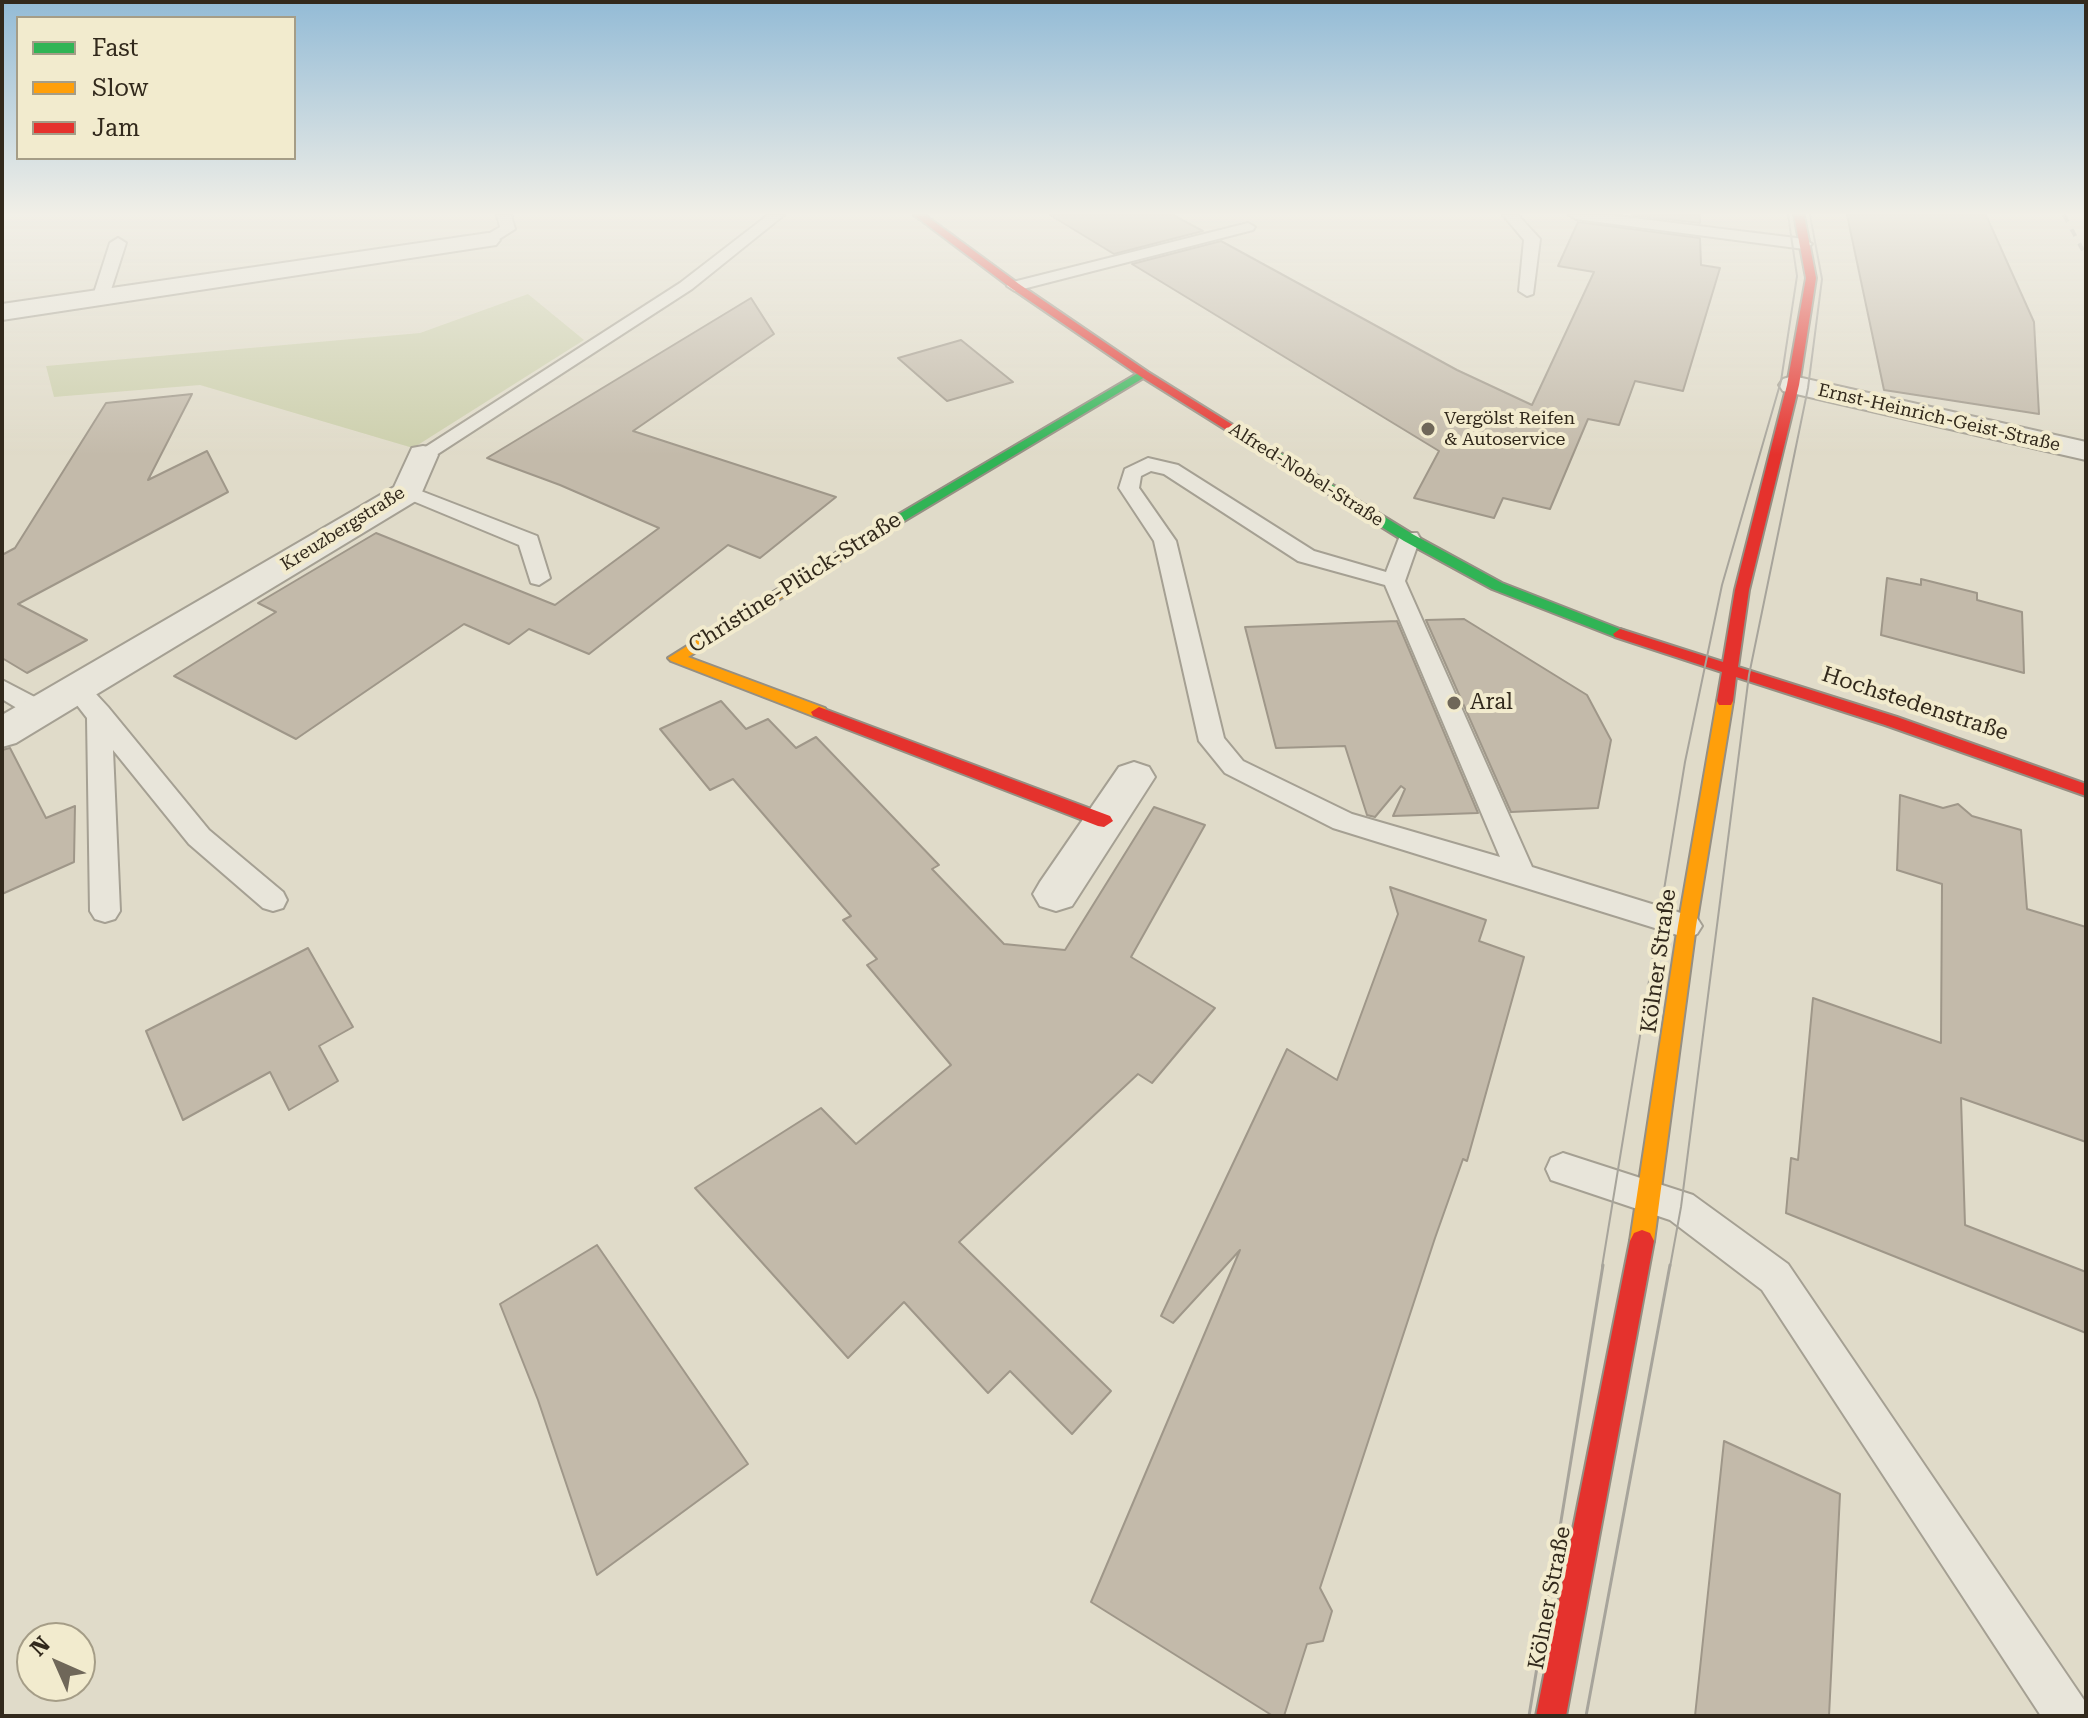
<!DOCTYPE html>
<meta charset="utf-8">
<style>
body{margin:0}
#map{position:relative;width:2088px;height:1718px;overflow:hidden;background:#e0dbc9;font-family:"Roboto Serif",serif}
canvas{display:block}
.frame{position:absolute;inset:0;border:4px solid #32291c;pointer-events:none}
.legend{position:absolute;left:16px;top:16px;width:280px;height:144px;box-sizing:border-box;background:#f2ebce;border:2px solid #a59d87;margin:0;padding:10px 14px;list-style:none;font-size:24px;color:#32291c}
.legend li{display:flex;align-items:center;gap:16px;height:40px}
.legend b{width:40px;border:2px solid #a59d87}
.north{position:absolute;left:16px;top:1622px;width:80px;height:80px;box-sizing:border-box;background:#f2ebce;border:2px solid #a59d87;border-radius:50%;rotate:315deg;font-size:22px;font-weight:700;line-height:32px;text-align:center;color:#32291c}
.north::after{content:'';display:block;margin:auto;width:28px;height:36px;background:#6f6759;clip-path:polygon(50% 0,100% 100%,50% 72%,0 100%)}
</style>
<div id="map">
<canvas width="2088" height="1718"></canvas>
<div class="frame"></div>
<ul class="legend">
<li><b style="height:10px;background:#30b455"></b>Fast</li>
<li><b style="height:10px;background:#ff9f0a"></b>Slow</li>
<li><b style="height:10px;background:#e5322d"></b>Jam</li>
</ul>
<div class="north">N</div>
</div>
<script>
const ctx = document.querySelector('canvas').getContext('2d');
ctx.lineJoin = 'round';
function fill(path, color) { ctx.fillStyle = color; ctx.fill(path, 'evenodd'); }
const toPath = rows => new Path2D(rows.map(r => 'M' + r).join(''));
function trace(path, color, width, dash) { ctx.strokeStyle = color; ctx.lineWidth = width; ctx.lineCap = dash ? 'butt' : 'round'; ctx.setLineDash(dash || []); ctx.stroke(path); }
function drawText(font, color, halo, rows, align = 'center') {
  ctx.font = font + ' "Roboto Serif",serif'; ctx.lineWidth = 8; ctx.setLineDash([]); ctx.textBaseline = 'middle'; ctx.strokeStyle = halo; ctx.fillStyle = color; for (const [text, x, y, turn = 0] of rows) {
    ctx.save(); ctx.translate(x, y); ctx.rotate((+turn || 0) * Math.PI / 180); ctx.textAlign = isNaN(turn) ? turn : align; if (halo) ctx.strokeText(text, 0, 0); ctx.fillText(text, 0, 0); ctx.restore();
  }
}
fill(toPath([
 [528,294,584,340,413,448,200,385,54,397,46,366,420,333]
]), '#cccfac');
const building = toPath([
 [1050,215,1173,215,1203,231,1114,254,1050,215],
 [1632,215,1700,215,1700,223,1632,215],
 [1847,215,1986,215,2034,322,2039,414,1884,390,1847,215],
 [1578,222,1700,238,1701,265,1720,268,1683,391,1635,381,1619,425,1588,419,1550,509,1503,498,1494,518,1414,498,1439,451,1132,264,1221,241,1457,370,1532,405,1594,272,1558,266,1578,222],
 [751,298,774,334,633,431,836,497,760,558,728,545,589,654,529,629,509,644,464,624,296,739,174,676,276,612,258,603,376,533,555,605,659,528,560,485,487,458,751,298],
 [961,340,1013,382,947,401,898,358,961,340],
 [192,394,148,480,207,451,228,492,18,604,87,640,27,673,2,658,2,555,15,548,106,403,192,394],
 [1887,578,1921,585,1921,579,1977,593,1977,600,2022,612,2024,673,1881,635,1887,578],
 [1464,619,1587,695,1611,740,1598,808,1511,812,1426,620,1464,619],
 [1397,621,1478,813,1393,816,1405,789,1401,786,1375,817,1367,815,1345,746,1276,748,1245,627,1397,621],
 [721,701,746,729,768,719,796,748,816,737,939,865,932,869,1004,944,1065,950,1154,807,1205,825,1131,957,1215,1008,1152,1083,1138,1074,959,1242,1111,1391,1072,1434,1010,1371,988,1393,904,1302,848,1358,695,1188,821,1108,856,1144,951,1065,867,965,877,959,843,920,851,916,733,779,710,790,660,729,721,701],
 [10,748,46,818,75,806,74,862,2,894,2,750,10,748],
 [1900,795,1943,808,1958,804,1972,816,2021,830,2027,909,2086,927,2086,1142,1961,1098,1965,1225,2086,1272,2086,1333,1786,1213,1791,1158,1798,1160,1813,998,1941,1043,1942,884,1897,870,1900,795],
 [1390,887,1486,920,1479,941,1524,957,1467,1161,1463,1159,1435,1238,1320,1588,1332,1611,1323,1641,1307,1644,1284,1716,1273,1716,1091,1602,1240,1250,1173,1323,1161,1316,1287,1049,1337,1080,1398,914,1390,887],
 [308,948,353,1027,319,1046,338,1081,289,1110,270,1072,183,1120,146,1031,308,948],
 [597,1245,748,1464,597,1575,538,1400,500,1304,597,1245],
 [1724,1441,1840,1494,1829,1716,1695,1716,1724,1441]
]);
fill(building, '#c3baaa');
trace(building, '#9f9789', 2);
const lane = toPath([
 [497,215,511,215,515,229,493,243,483,243,483,237,500,227,497,215],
 [768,215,784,215,692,289,430,459,423,461,413,455,680,283,768,215],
 [1503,215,1518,215,1540,239,1533,294,1527,296,1519,291,1524,240,1503,215],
 [1569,215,1609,215,1804,239,1812,244,1804,249,1576,219,1569,215],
 [1248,223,1255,227,1253,230,1015,291,1007,286,1009,283,1248,223],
 [118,238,126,243,109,296,101,301,95,299,93,296,110,243,118,238],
 [1148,458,1178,465,1314,551,1386,572,1401,533,1417,533,1420,538,1405,581,1532,867,1697,918,1702,926,1697,934,1687,938,1333,828,1225,773,1199,741,1154,541,1119,488,1125,469,1148,458],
 [1151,471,1164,474,1298,561,1385,585,1500,857,1352,814,1243,761,1224,738,1176,541,1139,488,1141,476,1151,471],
 [408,486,537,536,550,578,539,585,531,583,519,545,401,496,398,492,401,488,408,486],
 [75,679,84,681,108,707,209,830,283,892,287,900,283,908,273,911,263,908,189,844,113,750,120,911,115,919,105,922,95,919,90,911,87,718,63,687,66,681,75,679],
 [2,680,48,704,51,710,48,716,39,718,30,716,2,699,2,680],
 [1563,1153,1693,1195,1788,1264,2084,1700,2086,1716,2041,1716,1762,1290,1670,1220,1551,1180,1546,1169,1551,1158,1563,1153]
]);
const street = toPath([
 [488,233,496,235,500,240,496,245,2,320,2,304,488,233],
 [1793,376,2086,442,2086,460,1783,391,1779,385,1783,379,1793,376],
 [423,446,434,448,438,455,419,499,16,743,2,747,2,715,394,487,412,448,423,446],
 [1134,762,1149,767,1155,777,1072,906,1056,911,1040,906,1033,894,1040,882,1119,767,1134,762]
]);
const fast = toPath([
 [1140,372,1150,374,879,536,869,536,867,533,1140,372],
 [1271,452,1279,452,1414,535,1502,583,1625,631,1627,634,1625,637,1615,637,1492,589,1404,541,1271,458,1271,452]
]);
const slow = toPath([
 [874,529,881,533,879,536,688,657,825,708,827,712,825,716,813,716,671,661,668,658,874,529],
 [1725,696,1733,701,1696,926,1654,1241,1650,1249,1642,1252,1634,1249,1630,1241,1678,926,1717,701,1725,696]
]);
const jam = toPath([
 [914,215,925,215,1019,284,1148,372,1281,455,1271,458,1140,376,1011,288,914,215],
 [1794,215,1804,215,1816,278,1799,385,1749,590,1738,667,1897,717,2086,784,2086,796,1885,725,1736,677,1733,701,1731,705,1719,705,1717,701,1722,672,1615,637,1613,634,1620,629,1723,662,1735,590,1787,385,1806,278,1794,215],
 [819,707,1110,816,1113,821,1104,827,1098,826,813,716,811,712,819,707],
 [1642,1230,1650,1233,1654,1241,1566,1716,1536,1716,1630,1241,1634,1233,1642,1230]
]);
trace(lane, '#a5a093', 4);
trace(street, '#a5a093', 4);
trace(fast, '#958f83', 4);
trace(slow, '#958f83', 4);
trace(jam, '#958f83', 4);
fill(lane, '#e8e5da');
fill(street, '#e8e5da');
fill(fast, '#30b455');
fill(slow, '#ff9f0a');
fill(jam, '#e5322d');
trace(toPath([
 [1602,1267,1685,762,1722,585,1781,381,1797,276,1788,215],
 [1670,1267,1681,1207,1749,675,1808,388,1822,279,1810,215]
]), '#a7a49b', 2);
trace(toPath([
 [1529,1716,1603,1265],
 [1586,1716,1670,1265]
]), '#a7a49b', 3);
trace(toPath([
 [2064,215,2086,256]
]), '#a7a49b', 4, [8, 8]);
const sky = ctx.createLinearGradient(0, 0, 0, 455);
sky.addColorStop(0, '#93bbd6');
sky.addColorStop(0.47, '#f1efe7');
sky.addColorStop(1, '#f1efe700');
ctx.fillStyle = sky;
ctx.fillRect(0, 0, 2088, 455);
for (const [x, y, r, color] of [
 [1428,429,8,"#6f6759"],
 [1454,703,8,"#6f6759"]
]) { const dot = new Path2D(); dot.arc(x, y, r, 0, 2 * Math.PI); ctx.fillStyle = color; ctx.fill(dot); trace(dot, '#f2ebce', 3); }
drawText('18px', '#32291c', '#f2ebce', [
 ["Ernst-Heinrich-Geist-Straße",1939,418,13],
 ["Alfred-Nobel-Straße",1306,475,32],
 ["Kreuzbergstraße",343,529,-32]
]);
drawText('18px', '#32291c', '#f2ebce', [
 ["Vergölst Reifen",1444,419],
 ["& Autoservice",1444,440]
], 'left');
drawText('22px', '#32291c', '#f2ebce', [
 ["Christine-Plück-Straße",795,583,-32],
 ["Hochstedenstraße",1915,704,18],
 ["Kölner Straße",1659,961,-82],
 ["Kölner Straße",1550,1598,-79]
]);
drawText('22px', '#32291c', '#f2ebce', [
 ["Aral",1470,703]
], 'left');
</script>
